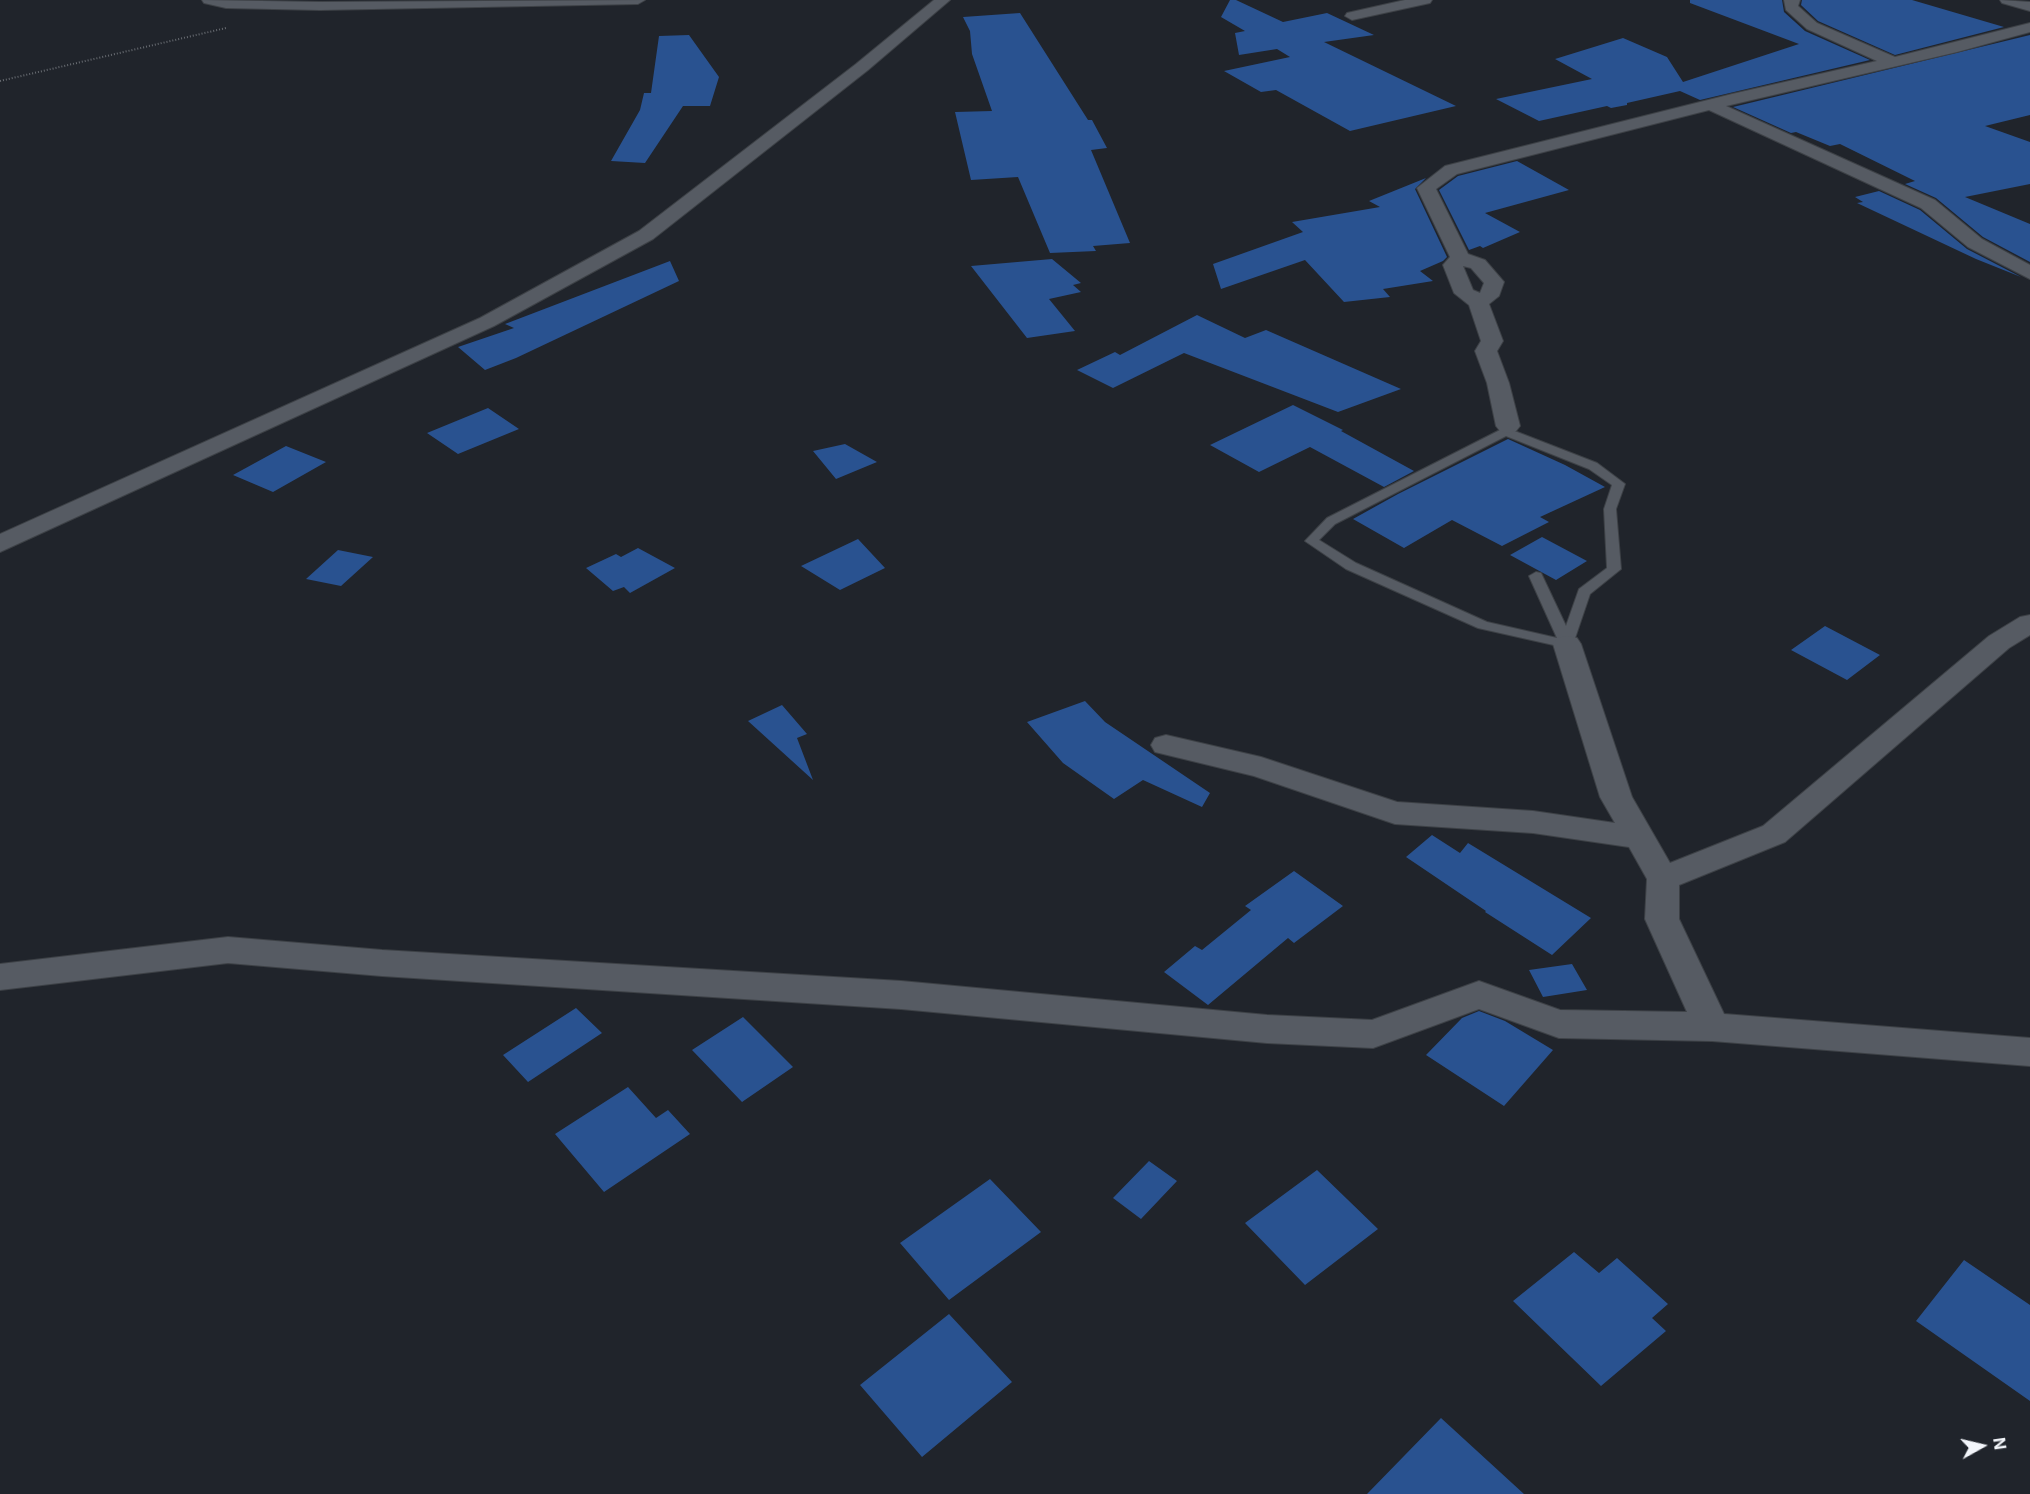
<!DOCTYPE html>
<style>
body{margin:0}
#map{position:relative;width:2030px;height:1494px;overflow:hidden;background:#20242b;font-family:Inter,sans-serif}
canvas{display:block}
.north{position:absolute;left:1952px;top:1416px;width:60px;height:60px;-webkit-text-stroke:4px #20242b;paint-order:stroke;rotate:82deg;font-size:16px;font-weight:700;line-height:24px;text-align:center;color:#f2f5fa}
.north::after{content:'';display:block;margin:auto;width:21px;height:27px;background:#f2f5fa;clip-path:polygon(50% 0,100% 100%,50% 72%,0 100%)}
</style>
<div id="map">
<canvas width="2030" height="1494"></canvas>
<div class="north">N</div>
</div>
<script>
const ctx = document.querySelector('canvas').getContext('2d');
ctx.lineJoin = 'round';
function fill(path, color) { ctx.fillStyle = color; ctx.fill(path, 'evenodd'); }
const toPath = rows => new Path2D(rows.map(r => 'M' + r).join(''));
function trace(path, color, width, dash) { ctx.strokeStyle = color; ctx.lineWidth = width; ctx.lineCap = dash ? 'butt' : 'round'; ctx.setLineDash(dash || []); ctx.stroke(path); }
fill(toPath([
 [1230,0,1236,0,1283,22,1327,13,1374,35,1324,42,1456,106,1350,131,1276,90,1261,92,1224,71,1290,57,1277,49,1239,55,1235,33,1245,31,1221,17],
 [1690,0,1782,0,1784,12,1805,31,1870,60,1700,100,1680,91,1627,103,1627,105,1611,108,1607,106,1539,121,1496,99,1592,79,1555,59,1623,38,1667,57,1683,82,1799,44,1690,3],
 [1802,0,1912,0,2004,27,1895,55,1818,21,1801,5],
 [1020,13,1088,120,1092,120,1107,148,1091,150,1130,243,1093,246,1096,251,1050,253,1018,177,971,180,955,112,992,111,972,54,970,31,963,17],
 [689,35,719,77,710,106,683,106,645,163,611,161,640,110,644,93,651,93,659,36],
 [2030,35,2030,115,1985,126,2030,142,2030,184,1965,197,2030,224,2030,262,1983,237,1936,198,1905,184,1915,181,1840,144,1830,146,1796,132,1791,133,1733,107],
 [1517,161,1569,190,1485,213,1520,232,1483,248,1480,246,1469,250,1439,190,1458,176],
 [1426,178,1415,189,1447,257,1443,261,1420,271,1433,281,1383,289,1390,297,1344,302,1305,260,1221,289,1213,264,1303,232,1292,222,1380,207,1369,201],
 [1879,191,1920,210,1967,249,2021,277,1976,259,1857,203,1863,202,1855,197],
 [1052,259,1081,283,1073,285,1081,292,1049,299,1075,331,1027,338,971,266],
 [670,261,679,281,516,358,485,370,458,347,514,328,505,324],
 [1197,315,1245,338,1266,330,1401,389,1338,412,1184,353,1113,388,1077,370,1115,352,1120,355],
 [1293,405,1343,430,1341,431,1414,471,1384,487,1310,447,1259,472,1210,445],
 [488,408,519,429,458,454,427,433],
 [1508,439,1565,465,1605,487,1540,517,1549,522,1502,546,1452,520,1404,548,1353,519,1398,494],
 [845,444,877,462,836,479,813,451],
 [286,446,326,462,273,492,233,475],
 [1542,537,1587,561,1556,580,1510,555],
 [858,539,885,568,840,590,801,566],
 [638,548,675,568,630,593,624,587,613,591,586,568,616,554,621,557],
 [338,550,373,557,341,586,306,579],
 [1825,626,1880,655,1847,680,1791,650],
 [1085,701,1105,722,1210,793,1202,807,1143,780,1114,799,1063,763,1027,722],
 [782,705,807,734,797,738,813,780,748,721],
 [1432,835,1460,853,1468,843,1591,918,1552,955,1485,912,1486,911,1406,857],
 [1294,871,1343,906,1294,943,1288,938,1208,1005,1164,972,1195,946,1202,950,1251,910,1245,906],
 [1572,964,1587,990,1543,997,1529,970],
 [576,1008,602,1033,528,1082,503,1055],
 [1479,1011,1505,1021,1553,1050,1504,1106,1426,1055,1462,1018],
 [743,1017,793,1067,742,1102,692,1050],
 [628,1087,656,1118,668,1110,690,1134,604,1192,555,1134],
 [1149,1161,1177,1181,1141,1219,1113,1198],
 [1317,1170,1378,1229,1305,1285,1245,1223],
 [990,1179,1041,1232,949,1300,900,1243],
 [1574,1252,1599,1273,1617,1258,1668,1304,1652,1318,1666,1331,1601,1386,1513,1301],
 [1964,1260,2030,1305,2030,1401,1916,1321],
 [949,1314,1012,1382,922,1457,860,1385],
 [1441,1418,1524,1494,1367,1494]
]), '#295290');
const service = toPath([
 [1508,423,1514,426,1512,430,1597,463,1625,484,1616,509,1621,569,1590,594,1572,647,1567,648,1478,628,1346,569,1305,541,1327,518,1500,430,1504,424,1508,423],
 [1506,436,1589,469,1612,485,1604,509,1607,568,1579,589,1566,626,1541,573,1536,572,1529,576,1557,638,1487,622,1356,563,1319,540,1335,524,1506,436]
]);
const minor = toPath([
 [202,0,320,2,645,0,638,4,320,10,226,8,204,3,202,0],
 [934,0,950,0,868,70,653,239,494,326,0,552,0,534,480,318,639,231,856,64,934,0],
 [1405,0,1432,0,1430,3,1352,20,1345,16,1347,13,1405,0],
 [1784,0,1800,0,1798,6,1817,23,1895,57,2030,23,2030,32,1957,52,1726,106,1935,200,1982,239,2030,265,2030,279,1968,247,1921,208,1709,110,1457,174,1436,189,1468,254,1485,260,1504,282,1499,296,1489,304,1503,341,1497,351,1509,383,1520,426,1516,431,1508,433,1500,431,1496,426,1487,383,1475,351,1481,341,1469,305,1454,293,1443,265,1450,257,1417,188,1445,166,1732,94,1877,61,1807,29,1786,10,1784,0],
 [1463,266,1471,268,1484,283,1480,293,1473,290,1463,266],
 [2000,0,2030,2,2030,11,2002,3,2000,0],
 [2030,615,2030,635,2009,648,1785,842,1679,885,1679,919,1724,1014,2030,1038,2030,1066,1712,1041,1559,1038,1479,1009,1373,1048,1267,1043,901,1009,382,976,228,963,0,990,0,964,228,937,382,950,901,981,1267,1015,1372,1020,1479,981,1560,1010,1687,1012,1645,919,1647,879,1629,847,1533,833,1395,824,1254,776,1155,752,1151,745,1155,738,1166,735,1261,757,1397,802,1533,811,1615,823,1600,797,1553,644,1557,638,1567,636,1577,638,1581,644,1632,797,1670,863,1763,826,1989,636,2020,617,2030,615]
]);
trace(service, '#3d4146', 2);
trace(minor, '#3d4146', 2);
trace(toPath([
 [0,81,226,28]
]), '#666a70', 2, [1, 2]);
fill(service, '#565b63');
fill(minor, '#565b63');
</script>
